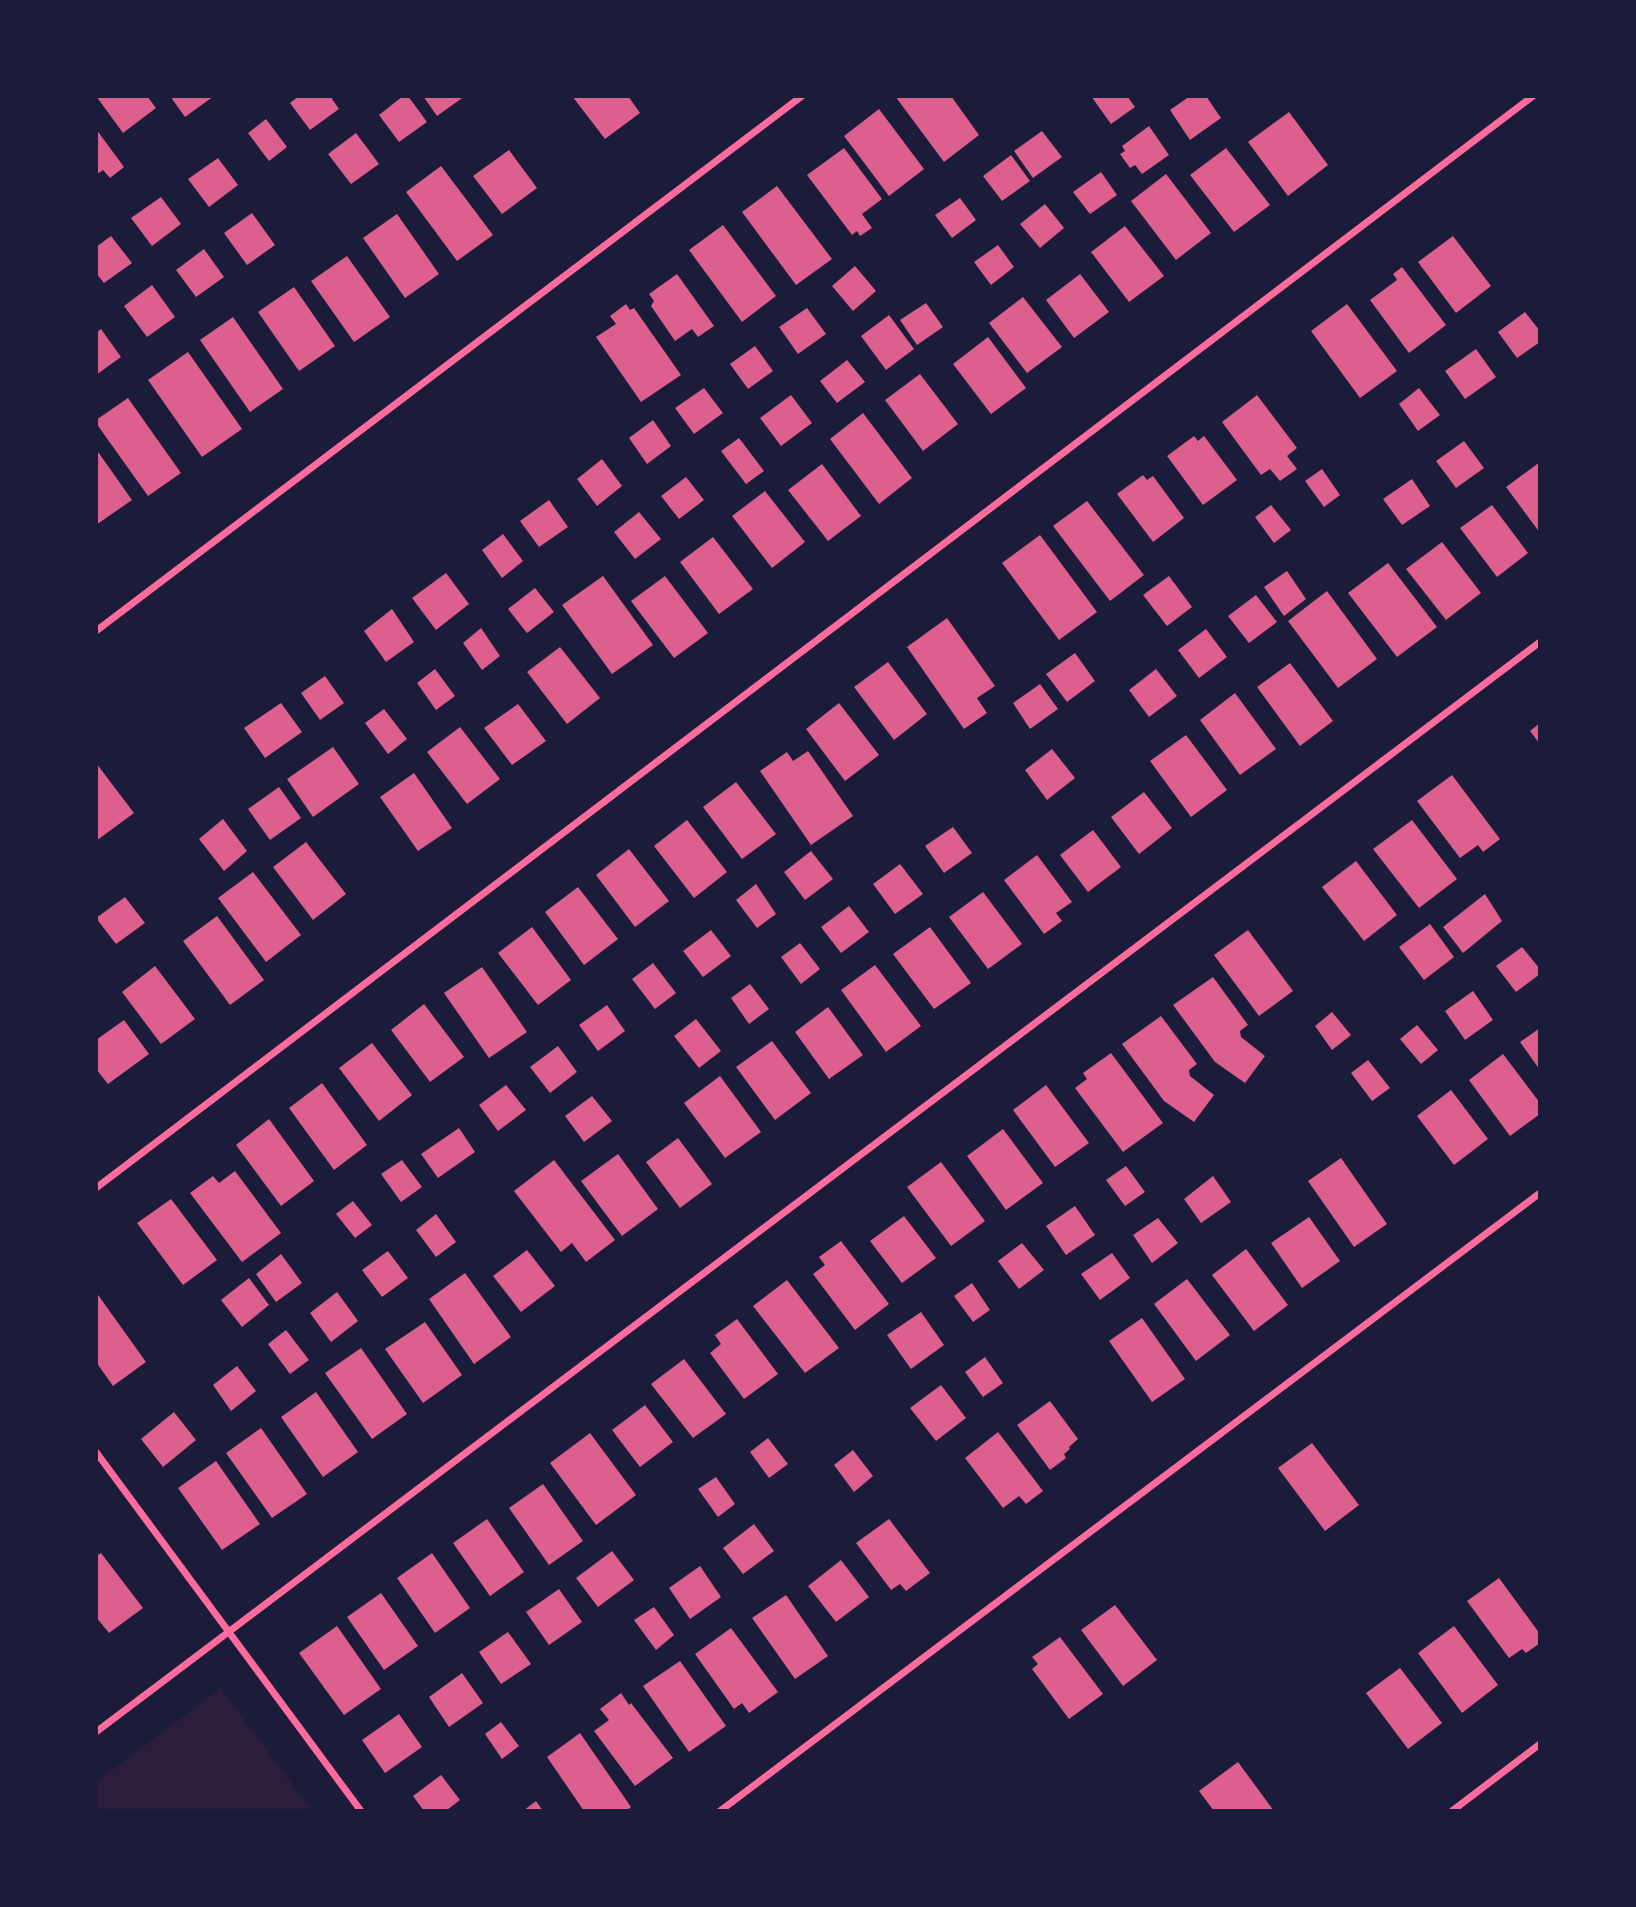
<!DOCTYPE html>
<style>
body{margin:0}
#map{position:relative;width:1636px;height:1907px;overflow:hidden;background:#1b1b3a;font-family:Poppins,sans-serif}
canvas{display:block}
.frame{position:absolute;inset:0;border:98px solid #1b1b3a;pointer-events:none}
</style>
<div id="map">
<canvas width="1636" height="1907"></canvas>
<div class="frame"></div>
</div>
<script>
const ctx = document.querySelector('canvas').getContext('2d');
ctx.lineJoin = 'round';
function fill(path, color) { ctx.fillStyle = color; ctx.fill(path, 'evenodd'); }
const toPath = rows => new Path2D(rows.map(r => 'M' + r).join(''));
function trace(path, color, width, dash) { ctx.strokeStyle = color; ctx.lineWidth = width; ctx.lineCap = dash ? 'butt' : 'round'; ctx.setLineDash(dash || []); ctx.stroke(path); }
fill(toPath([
 [221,1688,312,1811,96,1811,96,1782]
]), '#2a1e3b');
fill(toPath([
 [96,96,147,96,156,108,123,133],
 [170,96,214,96,185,117],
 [299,96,330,96,339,109,310,130,290,103],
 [403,96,408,96,427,122,399,142,379,115],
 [423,96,465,96,437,116],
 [572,96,628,96,640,113,605,139],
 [895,96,951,96,979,135,944,162],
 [1091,96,1127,96,1135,107,1111,124],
 [1190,96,1206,96,1221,118,1190,140,1170,110],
 [879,109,924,169,889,196,844,136],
 [1289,112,1328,165,1288,196,1248,142],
 [266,119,287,147,269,161,248,133],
 [1149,126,1169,155,1142,174,1135,165,1130,168,1120,154,1125,151,1122,146],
 [96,129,124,167,110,178,103,170,96,175],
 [1042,131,1062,157,1033,178,1014,151],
 [356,133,379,164,351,184,328,154],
 [844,148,882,199,862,214,872,228,860,236,857,231,852,235,807,175],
 [1226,148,1270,205,1234,232,1190,175],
 [509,150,537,188,502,214,473,176],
 [1011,155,1030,181,1002,201,983,176],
 [218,158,238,185,209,207,188,179],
 [441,166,493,235,457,261,406,192],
 [1101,172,1117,195,1090,214,1073,192],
 [1166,174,1211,233,1176,260,1131,201],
 [777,186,832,259,796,285,742,212],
 [161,197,181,224,152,246,131,218],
 [960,198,976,220,952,238,935,215],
 [1045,204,1064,228,1040,248,1020,224],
 [252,213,275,245,247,265,224,233],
 [397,214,439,274,405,298,363,238],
 [723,225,776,296,742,322,689,250],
 [1125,226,1164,276,1129,302,1091,252],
 [111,236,132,263,104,283,96,273,96,247],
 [1453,236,1491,286,1456,313,1418,262],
 [998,245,1014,267,991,285,974,262],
 [204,249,224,277,196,297,176,270],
 [347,256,390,317,354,342,311,281],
 [855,266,876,291,853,311,832,286],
 [1402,267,1446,325,1409,353,1370,300,1397,280,1393,274],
 [677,274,714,326,698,337,692,329,675,341,651,306,654,301,649,294],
 [1080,274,1109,312,1074,338,1046,300],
 [152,285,175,317,147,337,124,306],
 [294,287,335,346,299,371,258,312],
 [1023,297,1062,347,1027,373,989,323],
 [926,303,943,327,917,345,900,320],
 [626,304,630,310,634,308,681,375,641,402,596,337,616,324,610,316],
 [1347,304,1397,371,1360,398,1311,331],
 [807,308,826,334,798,354,779,327],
 [1525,312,1540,331,1540,342,1517,358,1498,332],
 [889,315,914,349,886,370,861,336],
 [233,317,283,389,250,412,200,340],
 [101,329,121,357,96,375,96,333],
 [988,337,1026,388,991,414,953,364],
 [755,346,773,371,748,389,730,364],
 [1476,349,1496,377,1465,399,1445,371],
 [188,352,242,429,202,457,148,380],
 [847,360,865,382,837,403,820,381],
 [920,374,958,424,923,451,885,400],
 [704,388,723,413,694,434,675,408],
 [1419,388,1440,415,1418,431,1399,404],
 [791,395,812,423,781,446,760,418],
 [1257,395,1297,448,1287,456,1297,469,1280,481,1270,469,1261,475,1222,422],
 [128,398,181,473,148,496,96,423,96,420],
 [863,413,912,478,879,504,830,439],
 [653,420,671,446,647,464,629,438],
 [1194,436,1198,441,1204,436,1237,480,1203,505,1167,456],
 [739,438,764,471,746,484,721,451],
 [1464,441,1484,468,1456,488,1436,461],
 [96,449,132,500,96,525],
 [602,459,622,486,597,506,577,479],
 [1540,462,1540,533,1506,487],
 [822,464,861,516,828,541,788,490],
 [1322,469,1340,495,1324,507,1305,481],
 [1143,475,1147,480,1153,476,1184,518,1153,542,1117,494],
 [686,477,704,500,679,519,661,496],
 [1412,479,1430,506,1402,525,1383,499],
 [765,491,805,542,772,568,732,516],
 [549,500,568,527,539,547,520,521],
 [1087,501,1144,575,1110,601,1053,526],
 [1271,505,1291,530,1274,543,1255,517],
 [1492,505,1528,553,1497,577,1460,528],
 [639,512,661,539,635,559,614,532],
 [503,534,523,561,502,578,482,550],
 [1040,535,1097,612,1059,640,1002,563],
 [713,537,753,589,719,614,680,562],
 [1442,542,1481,593,1446,620,1406,569],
 [1388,563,1437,627,1397,657,1348,593],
 [1287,571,1306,599,1284,616,1264,587],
 [446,573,469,604,436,630,412,598],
 [603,576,653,645,612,674,562,605],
 [665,576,708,633,674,658,631,601],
 [1169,576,1192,607,1167,626,1143,595],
 [535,588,554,612,527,633,508,609],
 [1327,591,1377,659,1338,688,1288,621],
 [1256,595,1277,622,1249,643,1228,616],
 [392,609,414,642,386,662,364,631],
 [947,618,995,686,977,698,987,713,964,729,907,647],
 [481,628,500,656,482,670,463,643],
 [1206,629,1227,657,1199,678,1178,650],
 [560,647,600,698,567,724,527,672],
 [1075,653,1095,681,1067,702,1046,674],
 [888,662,927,714,894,740,854,687],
 [1290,663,1333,721,1300,746,1257,687],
 [435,669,455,696,436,710,417,683],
 [1156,669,1177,696,1149,717,1129,690],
 [325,676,344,703,320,720,301,693],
 [1040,684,1058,709,1030,729,1013,703],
 [1235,693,1276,749,1240,775,1200,720],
 [281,703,302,732,265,758,244,728],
 [839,703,879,755,845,781,806,729],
 [518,704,546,741,512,765,484,728],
 [384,709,407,739,388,754,365,723],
 [1540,723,1540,744,1530,731],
 [460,727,500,779,467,804,427,752],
 [1186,735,1227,790,1191,817,1150,761],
 [333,747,359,784,313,817,287,779],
 [1052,749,1075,778,1047,800,1025,770],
 [808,751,853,816,811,845,760,771,787,752,793,761],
 [96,763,134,813,96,841],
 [414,773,452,828,418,851,380,797],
 [1452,775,1500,839,1483,852,1478,845,1460,858,1417,801],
 [736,782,776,834,742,859,703,807],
 [279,787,301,818,270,840,248,809],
 [1144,792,1172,828,1139,854,1111,817],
 [223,819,247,851,224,871,199,839],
 [687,820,727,872,694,898,654,846],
 [1412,820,1457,879,1419,908,1373,849],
 [953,827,972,853,944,873,925,846],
 [1093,830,1121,867,1088,892,1060,855],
 [306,842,346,894,313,920,273,867],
 [629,849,669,901,635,927,596,875],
 [811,851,833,879,805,900,784,872],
 [1037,855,1072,902,1056,913,1062,921,1044,934,1004,880],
 [1356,861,1397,915,1364,941,1322,887],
 [900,864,923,894,895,914,873,884],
 [253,872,301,935,266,962,218,898],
 [756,884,776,914,757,928,736,900],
 [578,887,618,939,584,965,545,912],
 [983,892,1022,944,988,969,949,917],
 [1485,894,1502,921,1463,953,1443,927],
 [125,897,145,923,116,944,96,918],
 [849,906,869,932,841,953,821,927],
 [217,916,264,980,230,1005,183,941],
 [1430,924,1454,957,1424,980,1399,947],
 [532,927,571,980,538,1005,498,953],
 [930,927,971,983,934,1009,893,954],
 [711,930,731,956,703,977,683,951],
 [1248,930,1293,991,1259,1016,1214,955],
 [800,943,820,969,801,984,781,957],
 [1522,947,1540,969,1540,974,1516,992,1496,966],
 [653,963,676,993,655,1009,632,979],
 [875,965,921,1026,886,1052,841,990],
 [155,966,195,1019,161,1044,122,992],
 [482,967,527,1032,489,1058,444,993],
 [1213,977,1248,1025,1240,1031,1241,1037,1265,1056,1245,1083,1215,1062,1173,1005],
 [750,984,769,1009,749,1024,731,998],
 [1473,991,1493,1020,1465,1040,1445,1011],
 [424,1004,464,1057,430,1082,391,1030],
 [607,1005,625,1031,598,1051,579,1025],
 [828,1007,863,1055,829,1079,795,1032],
 [1332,1012,1351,1035,1332,1050,1315,1026],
 [1161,1016,1197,1064,1189,1070,1190,1076,1214,1095,1194,1122,1164,1101,1122,1044],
 [696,1019,721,1051,699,1068,674,1036],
 [124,1020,149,1054,108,1084,96,1069,96,1040],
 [1417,1025,1438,1050,1421,1064,1400,1039],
 [1540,1028,1540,1070,1520,1042],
 [772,1041,811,1093,775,1120,736,1067],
 [372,1043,412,1095,379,1121,339,1068],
 [558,1046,577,1072,550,1093,530,1067],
 [1111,1053,1163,1123,1123,1152,1075,1088,1087,1079,1083,1073],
 [1503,1054,1540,1103,1540,1114,1510,1136,1469,1080],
 [1368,1060,1390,1088,1372,1101,1351,1073],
 [720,1076,761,1132,725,1158,684,1103],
 [322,1083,367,1145,334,1170,289,1108],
 [506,1085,526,1110,498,1131,479,1105],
 [1046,1085,1089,1143,1055,1167,1013,1110],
 [1451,1090,1488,1139,1454,1165,1417,1116],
 [592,1096,612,1121,584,1142,565,1116],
 [269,1119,314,1181,281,1206,236,1145],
 [459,1128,475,1152,438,1178,421,1154],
 [1003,1129,1043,1183,1006,1210,967,1156],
 [678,1138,712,1184,680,1208,646,1162],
 [618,1154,658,1209,622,1236,581,1181],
 [1341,1158,1387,1224,1354,1247,1308,1181],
 [402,1160,422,1187,401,1202,381,1174],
 [554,1160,615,1240,586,1262,572,1243,561,1252,514,1191],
 [941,1162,985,1221,951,1246,907,1187],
 [1126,1166,1145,1192,1125,1206,1106,1180],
 [235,1171,281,1233,242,1262,190,1193,213,1176,219,1183],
 [1213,1176,1231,1202,1201,1223,1184,1199],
 [171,1199,217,1260,183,1285,137,1223],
 [353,1201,372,1225,355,1238,336,1214],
 [1075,1206,1095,1235,1066,1255,1046,1226],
 [436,1214,456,1242,436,1257,416,1230],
 [904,1216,936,1258,902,1283,870,1241],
 [1309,1217,1340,1261,1302,1288,1271,1243],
 [1158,1218,1178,1243,1152,1263,1133,1235],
 [841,1241,889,1304,855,1330,813,1274,825,1265,819,1257],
 [1022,1243,1044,1270,1019,1289,998,1261],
 [1246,1249,1288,1305,1254,1331,1212,1275],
 [527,1250,555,1286,521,1312,493,1276],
 [388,1251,408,1278,382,1297,362,1270],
 [1112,1253,1130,1278,1100,1300,1081,1274],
 [281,1254,302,1283,276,1302,256,1274],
 [465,1273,511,1337,474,1364,429,1299],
 [249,1278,269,1305,242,1327,221,1300],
 [1187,1279,1230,1335,1196,1361,1154,1304],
 [787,1280,839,1348,805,1373,753,1306],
 [972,1283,990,1310,973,1322,954,1296],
 [96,1292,146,1362,113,1386,96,1362],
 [337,1292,358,1321,331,1342,310,1313],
 [921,1312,944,1345,911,1369,887,1335],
 [1142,1318,1185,1379,1152,1402,1109,1341],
 [737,1319,778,1374,744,1399,710,1353,721,1344,715,1335],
 [425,1322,462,1375,423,1403,385,1349],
 [286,1330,309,1360,290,1374,268,1344],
 [361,1348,407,1414,372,1439,325,1373],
 [985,1357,1003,1383,983,1397,965,1372],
 [684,1359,726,1414,693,1438,651,1384],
 [237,1366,256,1391,231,1411,213,1385],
 [941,1385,966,1418,936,1441,910,1408],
 [316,1392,358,1452,323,1477,281,1417],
 [1050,1401,1078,1439,1069,1447,1070,1449,1064,1454,1066,1458,1050,1470,1017,1425],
 [645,1405,673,1442,640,1467,612,1430],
 [174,1412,196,1440,163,1467,141,1439],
 [261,1428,307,1494,272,1518,226,1453],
 [998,1432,1043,1491,1026,1504,1019,1496,1003,1508,965,1458],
 [590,1433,636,1495,596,1525,550,1463],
 [768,1438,788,1464,769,1478,750,1452],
 [1312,1443,1359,1505,1325,1531,1278,1468],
 [853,1450,873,1476,854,1492,834,1465],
 [216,1461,260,1524,222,1550,178,1488],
 [716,1477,735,1504,718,1517,698,1489],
 [543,1484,583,1541,549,1565,509,1508],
 [487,1519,524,1572,490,1596,453,1543],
 [889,1519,930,1573,906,1591,900,1584,891,1590,856,1543],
 [754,1524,774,1551,743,1574,723,1548],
 [612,1551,634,1580,598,1607,576,1578],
 [101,1553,143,1608,109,1633,96,1617,96,1556],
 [432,1553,470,1608,435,1633,397,1578],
 [841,1560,869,1597,836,1622,808,1586],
 [700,1566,721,1597,690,1619,669,1588],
 [1499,1578,1540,1634,1540,1643,1526,1653,1522,1649,1509,1658,1467,1601],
 [559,1589,582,1622,549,1645,526,1612],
 [381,1593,418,1646,384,1670,347,1617],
 [786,1595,828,1656,795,1679,752,1618],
 [1115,1605,1157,1660,1123,1686,1081,1630],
 [654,1607,674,1635,656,1650,634,1620],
 [337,1626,381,1689,344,1715,299,1653],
 [1454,1626,1498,1685,1462,1713,1418,1653],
 [731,1628,778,1692,749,1713,742,1703,734,1709,695,1654],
 [508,1632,531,1664,501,1684,479,1652],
 [1060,1637,1103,1694,1069,1719,1032,1669,1038,1664,1032,1657],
 [680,1661,726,1726,689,1752,643,1686],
 [1400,1668,1442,1723,1408,1749,1366,1693],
 [462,1673,483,1703,449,1727,429,1697],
 [621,1693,629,1705,631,1703,673,1758,635,1786,594,1731,609,1720,600,1709],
 [399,1714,422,1747,385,1773,362,1740],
 [501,1722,519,1746,502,1759,485,1734],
 [580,1733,631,1807,626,1811,584,1811,547,1757],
 [1238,1762,1274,1811,1214,1811,1199,1791],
 [441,1775,460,1800,447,1810,448,1811,424,1811,413,1796],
 [536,1801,543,1811,523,1811]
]), '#dd5f8e');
trace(toPath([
 [96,631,802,96],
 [96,1188,1533,96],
 [96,1452,361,1811],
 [96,1732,1540,642],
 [720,1811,1540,1193],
 [1452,1811,1540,1744]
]), '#ff6b9d', 7);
</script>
